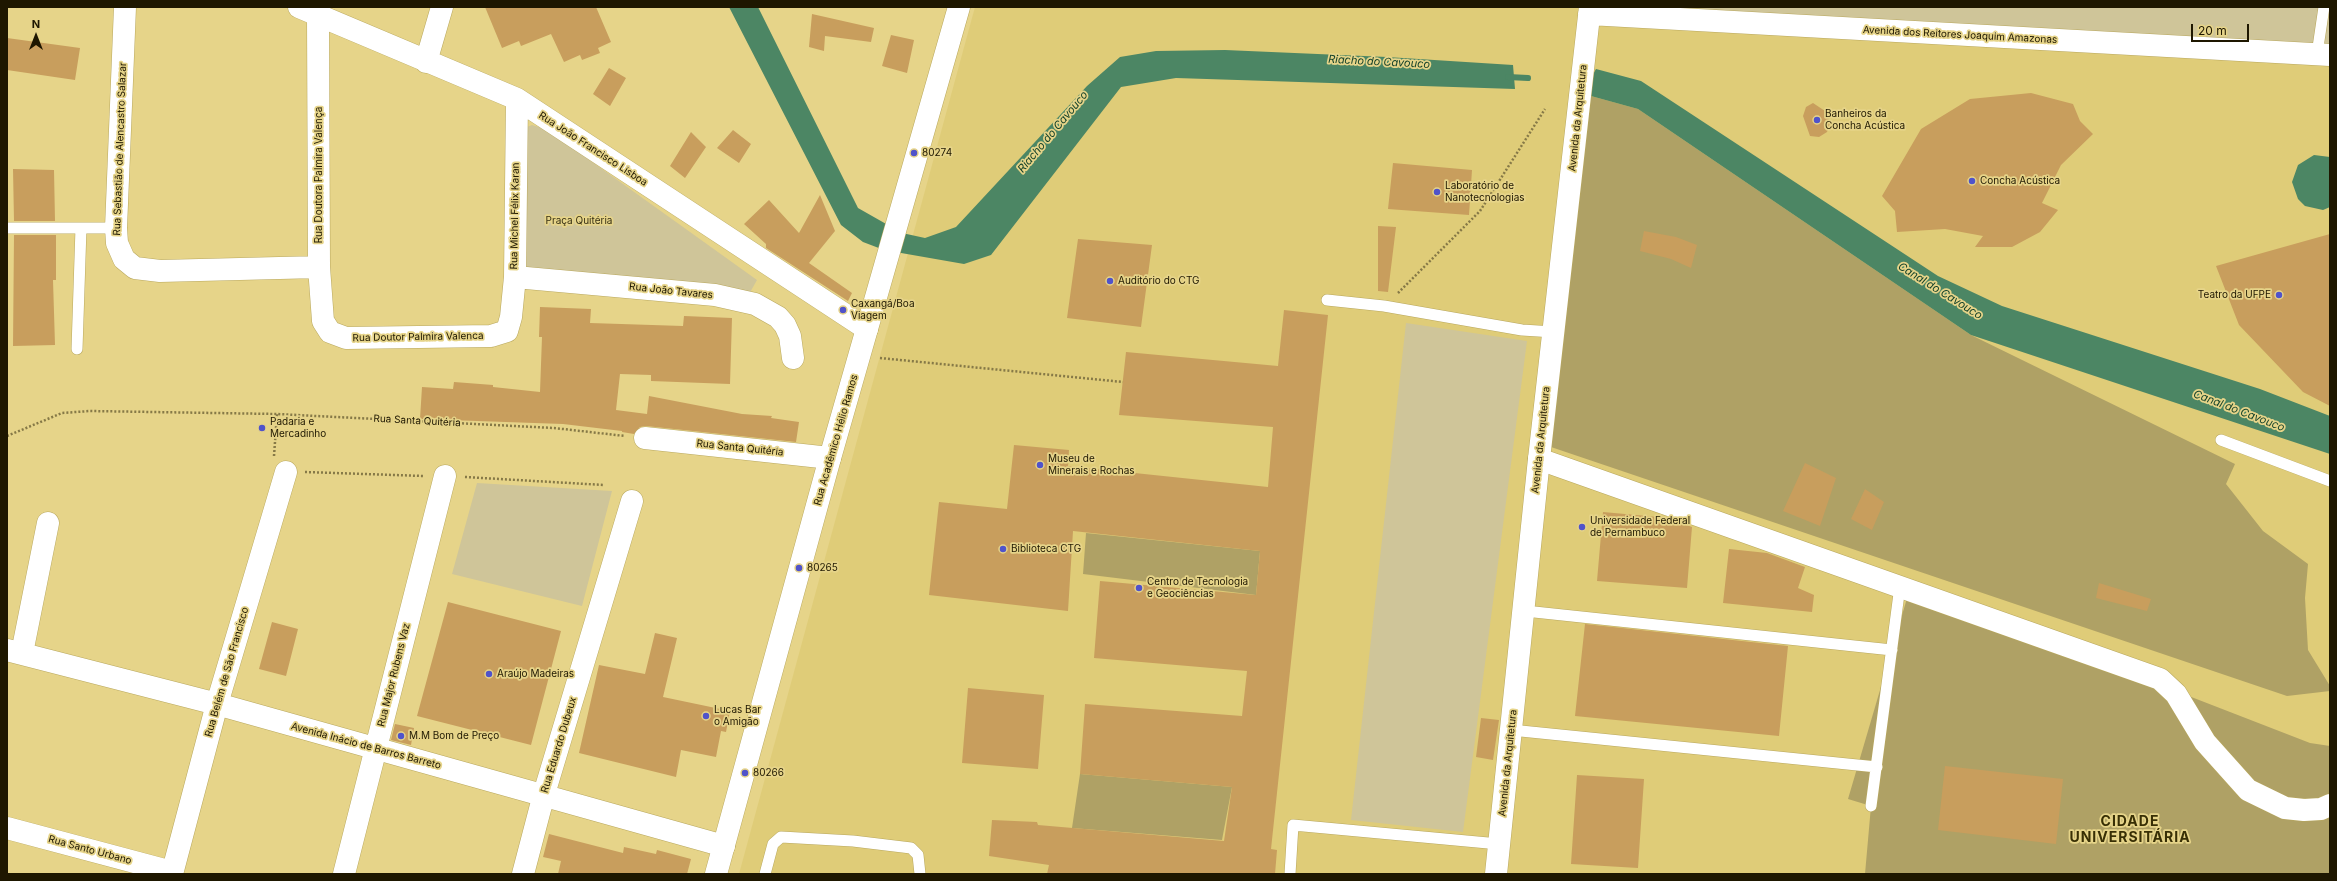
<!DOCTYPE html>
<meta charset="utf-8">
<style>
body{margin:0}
#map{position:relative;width:2337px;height:881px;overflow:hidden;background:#e6d489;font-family:Inter,sans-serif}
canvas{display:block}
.frame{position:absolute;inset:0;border:8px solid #1e1700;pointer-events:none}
.north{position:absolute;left:16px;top:16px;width:40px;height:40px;-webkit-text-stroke:3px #e6d489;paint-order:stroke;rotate:0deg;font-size:11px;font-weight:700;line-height:16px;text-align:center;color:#1e1700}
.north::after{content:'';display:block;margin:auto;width:14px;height:18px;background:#1e1700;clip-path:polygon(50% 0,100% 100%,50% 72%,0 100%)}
.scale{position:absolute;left:2191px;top:24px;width:58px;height:18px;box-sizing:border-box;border:2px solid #1e1700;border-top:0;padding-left:5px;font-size:12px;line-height:14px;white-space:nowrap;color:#1e1700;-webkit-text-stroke:3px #e6d489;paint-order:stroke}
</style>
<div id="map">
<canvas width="2337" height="881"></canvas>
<div class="frame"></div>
<div class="north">N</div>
<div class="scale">20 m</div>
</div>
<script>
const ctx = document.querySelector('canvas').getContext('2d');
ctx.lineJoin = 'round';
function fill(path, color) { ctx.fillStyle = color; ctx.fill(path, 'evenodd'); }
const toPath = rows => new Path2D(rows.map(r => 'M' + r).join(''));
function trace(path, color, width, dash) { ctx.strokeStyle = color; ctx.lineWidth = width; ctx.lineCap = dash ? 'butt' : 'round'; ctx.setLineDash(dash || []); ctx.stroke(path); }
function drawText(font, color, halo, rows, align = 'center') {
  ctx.font = font + ' Inter,sans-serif'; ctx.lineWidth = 3.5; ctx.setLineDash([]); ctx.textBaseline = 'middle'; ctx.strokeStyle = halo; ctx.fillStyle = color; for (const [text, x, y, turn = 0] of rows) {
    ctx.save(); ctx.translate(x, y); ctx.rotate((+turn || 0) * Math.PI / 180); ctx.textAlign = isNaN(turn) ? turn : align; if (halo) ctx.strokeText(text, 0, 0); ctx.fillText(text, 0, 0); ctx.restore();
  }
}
fill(toPath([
 [975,7,2330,7,2330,874,739,874]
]), '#dfcc78');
fill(toPath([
 [1606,7,2330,7,2330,46],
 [532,125,542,128,563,141,757,280,748,296,527,268,524,264,527,127],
 [1406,323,1527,341,1463,832,1351,820],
 [477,483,612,491,582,606,452,574]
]), '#cfc599');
fill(toPath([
 [1591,96,1638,109,1971,335,2235,464,2226,484,2263,531,2308,564,2305,598,2308,650,2330,686,2330,691,2287,696,1551,447],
 [1086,533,1260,551,1256,595,1083,574],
 [1910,588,2310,743,2330,746,2330,874,1865,874,1871,806,1848,799],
 [1080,774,1232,787,1222,840,1072,828]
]), '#afa165');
fill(toPath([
 [729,7,758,7,858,208,902,233,925,238,956,227,1087,86,1120,57,1156,51,1225,50,1387,57,1513,65,1515,89,1176,78,1121,87,991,255,964,264,884,250,863,242,841,225],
 [1596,69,1641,81,1938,276,2002,306,2260,389,2330,416,2330,454,1971,335,1638,109,1591,96,1590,89,1592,76],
 [2314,155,2330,157,2330,207,2323,210,2305,206,2298,199,2292,182,2298,165]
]), '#4c8664');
trace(toPath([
 [1508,77,1528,78]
]), '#4c8664', 6);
fill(toPath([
 [485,7,596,7,611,42,598,48,600,53,582,60,580,55,564,62,551,34,521,46,519,41,502,48],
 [812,14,874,28,871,42,825,36,824,51,809,47],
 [891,35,914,40,907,73,882,66],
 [7,38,80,48,75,80,7,70],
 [609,68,626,78,610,106,593,94],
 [2031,93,2073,104,2080,121,2093,134,2061,165,2042,203,2058,210,2040,232,2012,247,1975,247,1983,236,1945,229,1897,232,1895,211,1882,196,1921,129,1970,99],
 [1813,103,1828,113,1830,124,1827,132,1819,137,1810,136,1803,116,1806,107],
 [733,130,751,144,739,163,717,148],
 [691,132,706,147,685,178,670,166],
 [1393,163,1472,170,1469,215,1388,209],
 [13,169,54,170,55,221,14,221],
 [820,195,835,231,809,263,852,293,848,301,766,248,766,244,744,224,769,200,799,233],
 [1378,226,1396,227,1388,292,1378,291],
 [1644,231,1676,237,1697,245,1691,268,1671,259,1640,251],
 [2330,234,2330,406,2303,392,2239,325,2216,266],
 [14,235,56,235,56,280,53,280,55,345,13,346],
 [1078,239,1152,245,1141,327,1067,318],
 [540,307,591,309,590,323,683,326,684,316,732,318,730,384,651,381,651,375,620,374,616,410,647,414,649,396,742,414,772,416,771,418,799,422,796,442,646,426,640,427,634,434,622,432,622,431,563,424,420,419,422,387,453,389,454,382,493,385,493,387,540,392,542,337,539,337],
 [1284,310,1328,315,1271,849,1277,850,1275,874,1047,874,1049,865,989,856,992,820,1037,822,1038,825,1224,841,1232,787,1080,774,1085,704,1242,716,1247,671,1094,658,1100,581,1256,595,1260,551,1073,531,1068,611,929,595,939,502,1007,509,1014,445,1069,450,1068,466,1268,487,1273,427,1119,415,1126,352,1278,366],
 [1805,463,1836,478,1820,526,1783,511],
 [1865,489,1884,502,1872,530,1851,519],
 [1603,512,1669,518,1692,527,1687,588,1597,581],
 [1729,549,1767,553,1805,567,1798,588,1814,595,1812,612,1723,603],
 [2099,583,2151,599,2147,611,2096,598],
 [448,602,561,631,531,745,417,716],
 [272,622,298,629,286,676,259,669],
 [1585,624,1788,646,1779,736,1575,716],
 [655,633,677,638,663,697,730,711,726,732,721,731,716,757,681,750,676,777,579,753,599,665,645,674],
 [968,688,1044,695,1038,769,962,763],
 [1481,718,1499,720,1493,760,1476,757],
 [395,724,414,728,411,745,391,740],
 [1945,766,2063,779,2056,844,1938,830],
 [1577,775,1644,779,1638,868,1571,864],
 [549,834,623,853,624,847,656,854,657,850,691,859,687,874,558,874,561,861,543,857]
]), '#c89e5d');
const lane = toPath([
 [2317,54,2324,7],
 [7,228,116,228],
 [1327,300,1384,306,1522,330,1554,332],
 [77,349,81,228],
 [2221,440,2330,481],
 [1525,611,1892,650],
 [1511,730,1877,767],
 [1871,806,1900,586],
 [765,874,773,844,781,837,853,841,911,848,918,855,920,874],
 [1290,874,1293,825,1499,844]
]);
const street = toPath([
 [125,7,116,228,117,243,124,259,135,268,160,271,319,267],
 [299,7,517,99,867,329],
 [318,15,319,267,323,321,330,332,346,338,491,336,507,331,511,317,515,277,517,99],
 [426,62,442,7],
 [515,277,715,295,755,304,778,317,785,325,790,336,793,358],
 [645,438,830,458],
 [1539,459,2160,679,2176,694,2205,742,2248,790,2285,808,2304,810,2321,809,2330,805],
 [7,650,217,704,724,846],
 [22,653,48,523],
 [7,828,172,872],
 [172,874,217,704,286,472],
 [344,874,445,476],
 [523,874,544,794,632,501]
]);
const secondary = toPath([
 [1589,14,2330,55],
 [716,874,830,458,959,7],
 [1496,874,1539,459,1590,7]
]);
trace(lane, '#b9a85e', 12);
trace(street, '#b9a85e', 23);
trace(secondary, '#b9a85e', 23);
trace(toPath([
 [1398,293,1480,211,1545,109],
 [880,358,1123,382],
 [7,436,62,413,90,411,277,414,554,428,625,436],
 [274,456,277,414],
 [305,472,424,476],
 [465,477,604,485]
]), '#867947', 2.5, [2, 2]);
trace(lane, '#fff', 11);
trace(street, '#fff', 22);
trace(secondary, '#fff', 22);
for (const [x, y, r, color] of [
 [1817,120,4,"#5053ca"],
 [914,153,4,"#5053ca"],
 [1972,181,4,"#5053ca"],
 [1437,192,4,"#5053ca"],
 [1110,281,4,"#5053ca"],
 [2279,295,4,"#5053ca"],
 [843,310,4,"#5053ca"],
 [262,428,4,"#5053ca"],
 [1040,465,4,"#5053ca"],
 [1582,527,4,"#5053ca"],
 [1003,549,4,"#5053ca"],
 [799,568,4,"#5053ca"],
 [1139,588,4,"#5053ca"],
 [489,674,4,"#5053ca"],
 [706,716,4,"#5053ca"],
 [401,736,4,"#5053ca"],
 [745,773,4,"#5053ca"]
]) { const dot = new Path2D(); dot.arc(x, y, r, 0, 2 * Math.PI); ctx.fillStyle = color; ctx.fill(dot); trace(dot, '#e6d489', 1.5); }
drawText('10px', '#1e1700', '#e6d489', [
 ["Avenida dos Reitores Joaquim Amazonas",1960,35,3],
 ["Avenida da Arquitetura",1578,118,-84],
 ["Rua Sebastião de Alencastro Salazar",120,149,-88],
 ["Rua João Francisco Lisboa",593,149,33],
 ["Rua Doutora Palmira Valença",319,175,-90],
 ["Rua Michel Félix Karan",515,216,-89],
 ["Rua João Tavares",671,291,6],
 ["Rua Doutor Palmira Valenca",418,337,-1],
 ["Rua Santa Quitéria",417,421,3],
 ["Rua Acadêmico Hélio Ramos",836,440,-74],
 ["Avenida da Arquitetura",1541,440,-84],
 ["Rua Santa Quitéria",740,448,6],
 ["Rua Belém de São Francisco",227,672,-74],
 ["Rua Major Rubens Vaz",394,675,-76],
 ["Rua Eduardo Dubeux",559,745,-73],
 ["Avenida Inácio de Barros Barreto",366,746,15],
 ["Avenida da Arquitetura",1508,763,-84],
 ["Rua Santo Urbano",90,850,15]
]);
drawText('10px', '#1e1700', '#e6d489', [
 ["Banheiros da",1825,114],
 ["Concha Acústica",1825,126],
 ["80274",922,153],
 ["Concha Acústica",1980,181],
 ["Laboratório de",1445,186],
 ["Nanotecnologias",1445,198],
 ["Auditório do CTG",1118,281],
 ["Teatro da UFPE",2271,295,"right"],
 ["Caxangá/Boa",851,304],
 ["Viagem",851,316],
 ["Padaria e",270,422],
 ["Mercadinho",270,434],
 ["Museu de",1048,459],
 ["Minerais e Rochas",1048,471],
 ["Universidade Federal",1590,521],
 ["de Pernambuco",1590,533],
 ["Biblioteca CTG",1011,549],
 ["80265",807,568],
 ["Centro de Tecnologia",1147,582],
 ["e Geociências",1147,594],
 ["Araújo Madeiras",497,674],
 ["Lucas Bar",714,710],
 ["o Amigão",714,722],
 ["M.M Bom de Preço",409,736],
 ["80266",753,773]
], 'left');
drawText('10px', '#362f13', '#e6d489', [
 ["Praça Quitéria",579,221]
]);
drawText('italic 11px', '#134129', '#e6d489', [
 ["Riacho do Cavouco",1379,62,3],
 ["Riacho do Cavouco",1053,132,-50],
 ["Canal do Cavouco",1940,291,32],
 ["Canal do Cavouco",2239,411,21]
]);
ctx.letterSpacing = '1px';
drawText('bold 14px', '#382f05', '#e6d489', [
 ["CIDADE",2130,822],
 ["UNIVERSITÁRIA",2130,838]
]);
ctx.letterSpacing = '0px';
</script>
